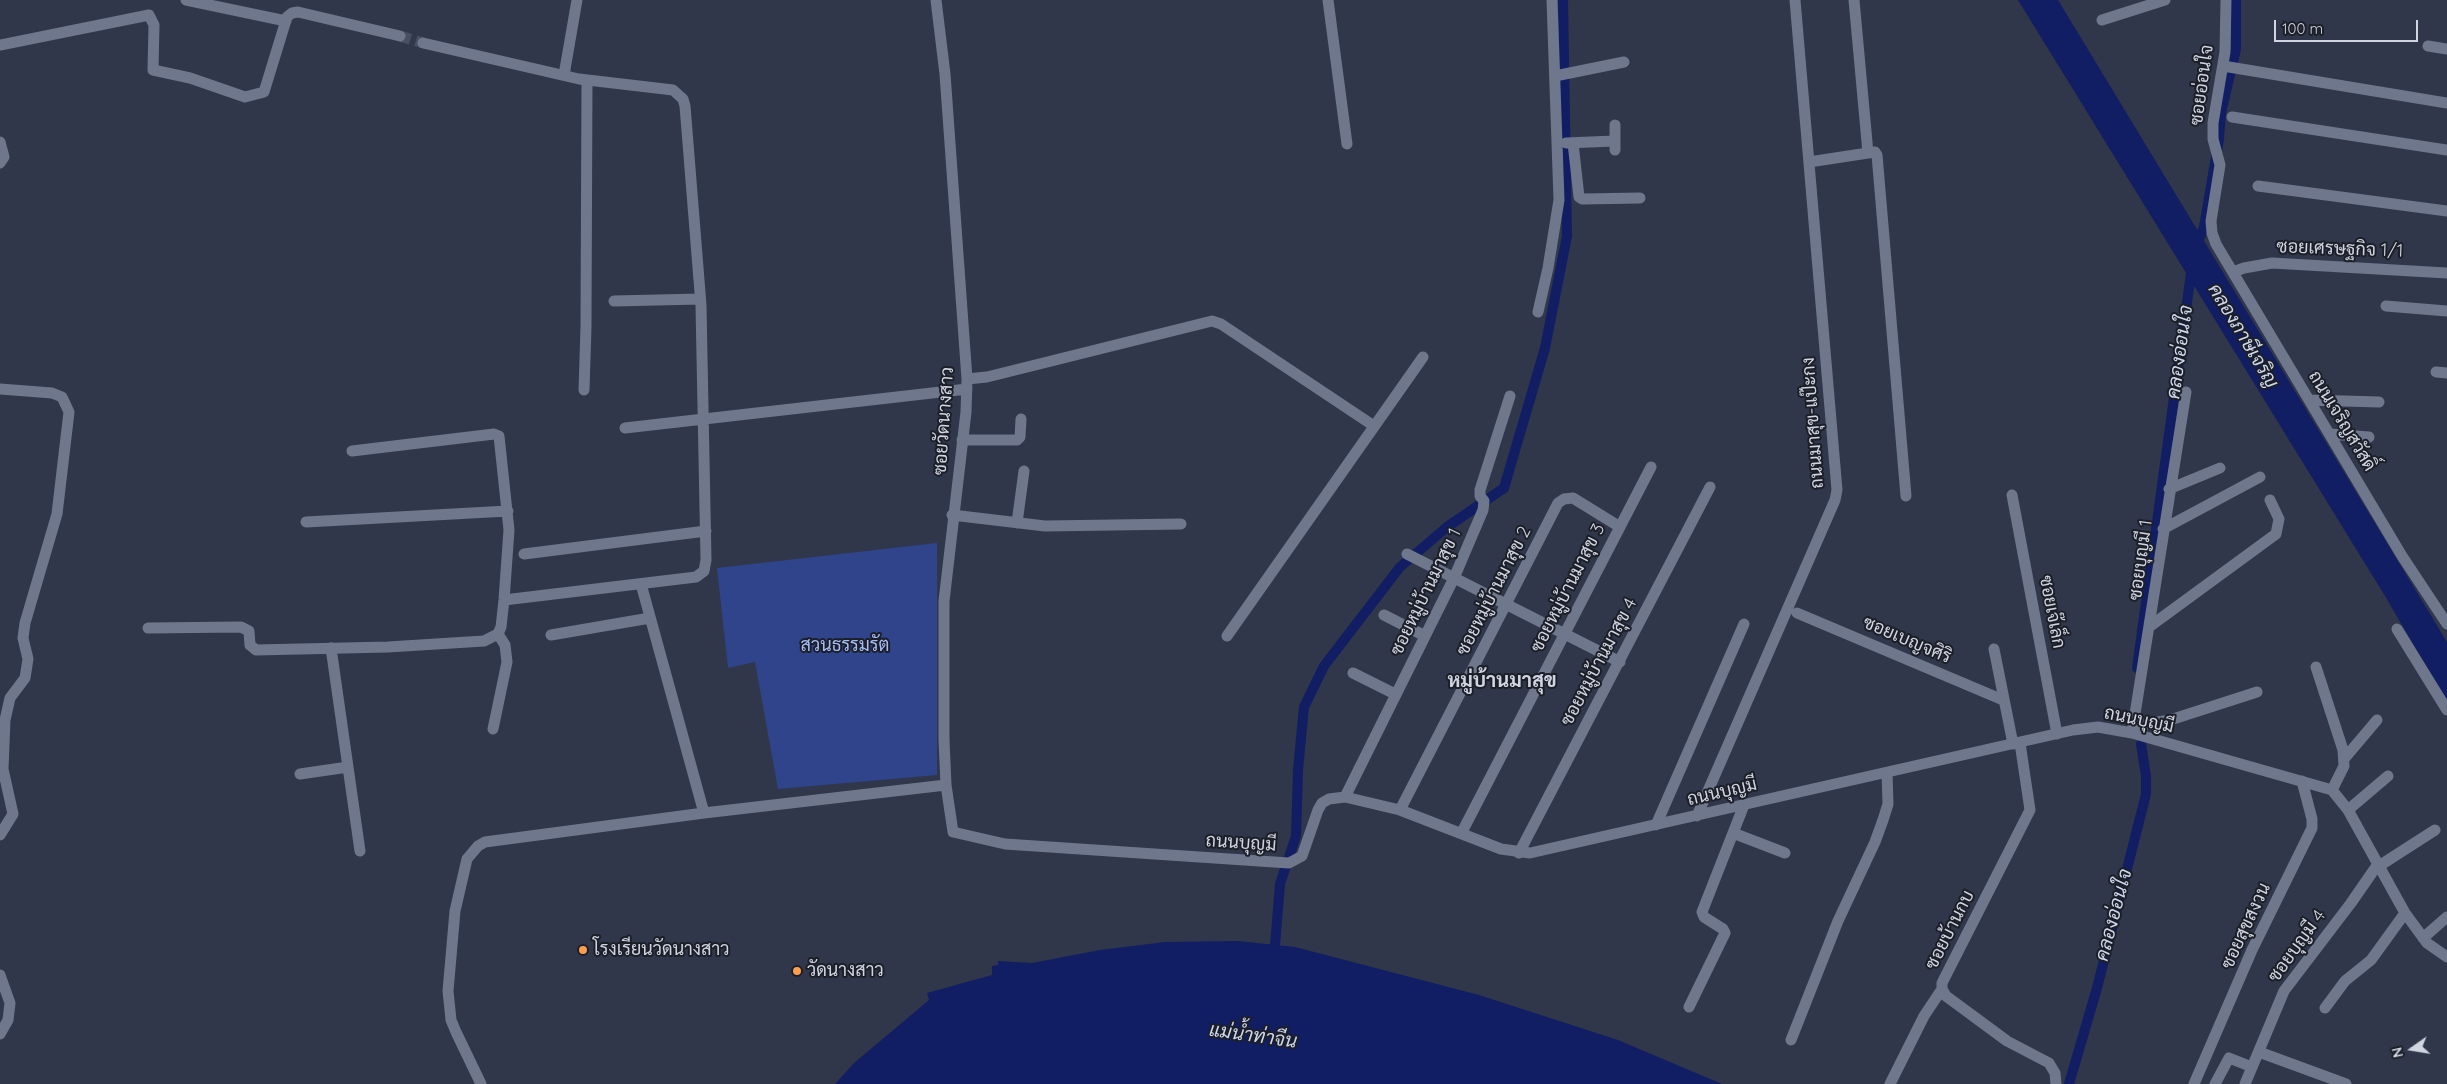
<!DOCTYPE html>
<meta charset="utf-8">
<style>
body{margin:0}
#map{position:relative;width:2447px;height:1084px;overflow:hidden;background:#30374a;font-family:Quicksand,sans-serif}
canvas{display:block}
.north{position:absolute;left:2387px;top:1024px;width:50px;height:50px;-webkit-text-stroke:4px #1c1f28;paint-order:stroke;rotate:257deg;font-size:14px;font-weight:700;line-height:20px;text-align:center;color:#d0d5e1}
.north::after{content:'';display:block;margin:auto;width:18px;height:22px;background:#d0d5e1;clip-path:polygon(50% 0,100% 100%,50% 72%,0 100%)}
.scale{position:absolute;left:2274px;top:20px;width:144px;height:22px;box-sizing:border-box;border:2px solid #d0d5e1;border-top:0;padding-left:6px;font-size:15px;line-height:18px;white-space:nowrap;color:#d0d5e1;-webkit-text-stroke:4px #1c1f28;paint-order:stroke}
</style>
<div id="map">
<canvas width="2447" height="1084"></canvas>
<div class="north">N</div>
<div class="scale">100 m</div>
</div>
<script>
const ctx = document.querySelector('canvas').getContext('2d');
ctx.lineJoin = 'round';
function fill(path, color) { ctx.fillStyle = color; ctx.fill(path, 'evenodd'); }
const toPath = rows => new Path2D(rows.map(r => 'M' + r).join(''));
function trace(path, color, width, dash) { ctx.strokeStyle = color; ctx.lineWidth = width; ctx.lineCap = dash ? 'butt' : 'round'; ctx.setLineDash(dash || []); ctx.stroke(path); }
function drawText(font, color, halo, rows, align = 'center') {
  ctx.font = font + ' Quicksand,Sarabun,sans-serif'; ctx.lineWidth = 4; ctx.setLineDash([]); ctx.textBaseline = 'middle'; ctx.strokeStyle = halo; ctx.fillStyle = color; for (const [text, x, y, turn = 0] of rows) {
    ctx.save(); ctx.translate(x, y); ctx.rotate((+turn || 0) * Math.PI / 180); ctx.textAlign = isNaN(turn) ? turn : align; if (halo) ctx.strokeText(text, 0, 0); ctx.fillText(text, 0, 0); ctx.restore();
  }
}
fill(toPath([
 [937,543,937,775,778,789,755,662,728,668,717,568]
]), '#2f448b');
fill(toPath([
 [2018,0,2058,0,2447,642,2447,702,2385,596],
 [1238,941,1295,947,1479,995,1618,1040,1722,1084,835,1084,854,1063,929,1000,927,993,992,975,992,966,998,965,998,961,1032,963,1100,950,1165,942]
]), '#111e63');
trace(toPath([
 [2196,247,2204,227,2219,139,2221,113,2236,49,2236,0],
 [2137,668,2192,266],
 [1274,958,1280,884,1296,836,1298,770,1304,707,1324,666,1400,567,1447,527,1504,488,1516,447,1545,348,1567,236,1563,0],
 [2069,1084,2097,988,2146,794,2146,776,2141,744]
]), '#111e63', 10);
trace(toPath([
 [400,36,423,43]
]), '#484f61', 11, [11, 5.5]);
trace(toPath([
 [186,0,286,21],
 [936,0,945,74,967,379,966,412,944,601,944,740,946,785,953,832,1005,844,1289,863,1302,856,1318,810,1322,803,1329,799,1345,797,1400,810,1501,849,1530,853,2073,730,2098,727,2132,733,2332,790,2348,810,2405,913,2427,943,2447,957],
 [1328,0,1347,144],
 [1854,0,1868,153],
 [2226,0,2225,52,2213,123,2213,139,2220,165,2211,221,2212,233,2216,244,2402,556,2447,624],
 [2102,20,2165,0],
 [423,43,579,79,673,90,683,99,685,106,701,305,706,560,704,571,696,577,504,600],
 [0,45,149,15,154,25,153,70,190,78,245,97,264,92,287,17,292,13,298,12,400,36],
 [2428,46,2447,49],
 [2223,66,2447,103],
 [564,75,577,0],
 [1555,76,1624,62],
 [2232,117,2447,150],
 [0,142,4,157,0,163],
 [1566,143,1615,141],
 [1573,143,1579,197,1582,199,1640,198],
 [1615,150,1615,125],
 [1809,162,1868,153,1875,152,1877,155,1906,496],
 [2258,186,2447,211],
 [2233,272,2244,268,2272,263,2447,273],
 [614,301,700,299],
 [2386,306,2447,311],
 [1538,312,1548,268,1559,200,1552,0],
 [2436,372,2447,373],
 [967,379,987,377,1212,321,1221,324,1374,426],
 [0,389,52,393,62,397,69,412,57,514,25,623,23,638,28,659,25,678,10,698,5,720,3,769,13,814,0,835],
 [584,390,586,327,587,80],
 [2309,400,2379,402],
 [625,428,967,389],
 [2330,434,2369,437],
 [962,440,1017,440,1020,437,1021,419],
 [2169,489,2220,468],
 [2012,495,2057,734],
 [952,515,1045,526,1181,524],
 [306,522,508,511],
 [1017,523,1024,471],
 [2163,529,2260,477],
 [524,554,706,531],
 [1407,554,1620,662],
 [641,584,704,813],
 [1797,613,2003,700],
 [1384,615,1425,636],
 [2149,627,2276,534,2279,519,2270,500],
 [148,628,241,627,249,631,250,645,256,650,388,647,484,641,498,634,501,627,504,600,509,530,499,436,494,434,352,451],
 [2397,629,2447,710],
 [551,635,650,618],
 [1227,636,1423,357],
 [331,648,360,851],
 [1994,649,2013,744],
 [2316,667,2343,750,2344,766,2332,790],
 [1353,673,1395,694],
 [2134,726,2170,720,2257,692],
 [493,729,507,662,505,645,498,634],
 [2132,733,2186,392],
 [2020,743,2030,810,1942,983,1942,989,1946,996,2007,1041,2049,1063,2055,1073,2056,1084],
 [2344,759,2377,720],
 [300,774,348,767],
 [1345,797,1454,578,1483,510,1484,501,1480,496,1480,490,1510,396],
 [1400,810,1558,503,1564,499,1573,498,1620,527],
 [2348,810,2388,776],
 [1697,816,1835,500,1837,490,1795,0],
 [1656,825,1744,624],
 [1462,832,1651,467],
 [1733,833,1785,853],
 [1519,853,1710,487],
 [2379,866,2435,830],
 [2423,938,2447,917],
 [0,975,10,1003,8,1020,0,1034],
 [1689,1007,1725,933,1723,929,1704,917,1702,912,1744,805],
 [2325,1008,2345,981,2371,960,2405,913],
 [1791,1040,1838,921,1875,842,1883,820,1888,804,1887,773],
 [2259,1052,2346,1084],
 [481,1084,456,1032,451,1020,448,991,455,911,467,859,478,846,485,842,704,813,946,785],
 [1890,1084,1924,1016,1942,989],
 [2194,1084,2252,950,2312,828,2312,819,2302,781],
 [2215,1084,2229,1058,2252,1067],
 [2245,1084,2284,991,2351,903,2378,864]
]), '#6e778c', 11);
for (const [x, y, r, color] of [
 [583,950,5,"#fb9e50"],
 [797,971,5,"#fb9e50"]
]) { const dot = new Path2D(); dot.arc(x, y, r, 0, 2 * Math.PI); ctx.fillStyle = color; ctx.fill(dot); trace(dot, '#1c1f28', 2); }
drawText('18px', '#d0d5e1', '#1c1f28', [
 ["ซอยอ่อนใจ",2202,85,-82],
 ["ซอยเศรษฐกิจ 1/1",2340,249,2],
 ["ซอยวัดนางสาว",944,421,-86],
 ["ถนนเจริญสวัสดิ์",2342,421,59],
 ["ถนนมาสุข-แป๊ะกง",1813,423,-94],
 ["ซอยบุญมี 1",2141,560,-82],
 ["ซอยหมู่บ้านมาสุข 3",1568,588,-63],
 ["ซอยหมู่บ้านมาสุข 2",1494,591,-63],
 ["ซอยหมู่บ้านมาสุข 1",1426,592,-64],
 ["ซอยเจ๊เล็ก",2052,612,79],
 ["ซอยเบญจศิริ",1907,640,23],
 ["ซอยหมู่บ้านมาสุข 4",1599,662,-62],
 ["ถนนบุญมี",2139,720,12],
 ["ถนนบุญมี",1722,792,-13],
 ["ถนนบุญมี",1241,843,4],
 ["ซอยสุขสงวน",2246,926,-65],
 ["ซอยบ้านกบ",1950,930,-63],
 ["ซอยบุญมี 4",2297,946,-54]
]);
drawText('18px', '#a6bdfa', '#1c1f28', [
 ["สวนธรรมรัต",845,646]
]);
drawText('18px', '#d0d5e1', '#1c1f28', [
 ["โรงเรียนวัดนางสาว",593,950],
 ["วัดนางสาว",807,971]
], 'left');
drawText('italic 19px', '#cfd8ed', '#1c1f28', [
 ["คลองภาษีเจริญ",2243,336,59],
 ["คลองอ่อนใจ",2180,352,-82],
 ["คลองอ่อนใจ",2114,915,-75],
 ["แม่น้ำท่าจีน",1253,1036,8]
]);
drawText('bold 20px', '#d0d5e1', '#1c1f28', [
 ["หมู่บ้านมาสุข",1502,681]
]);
</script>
